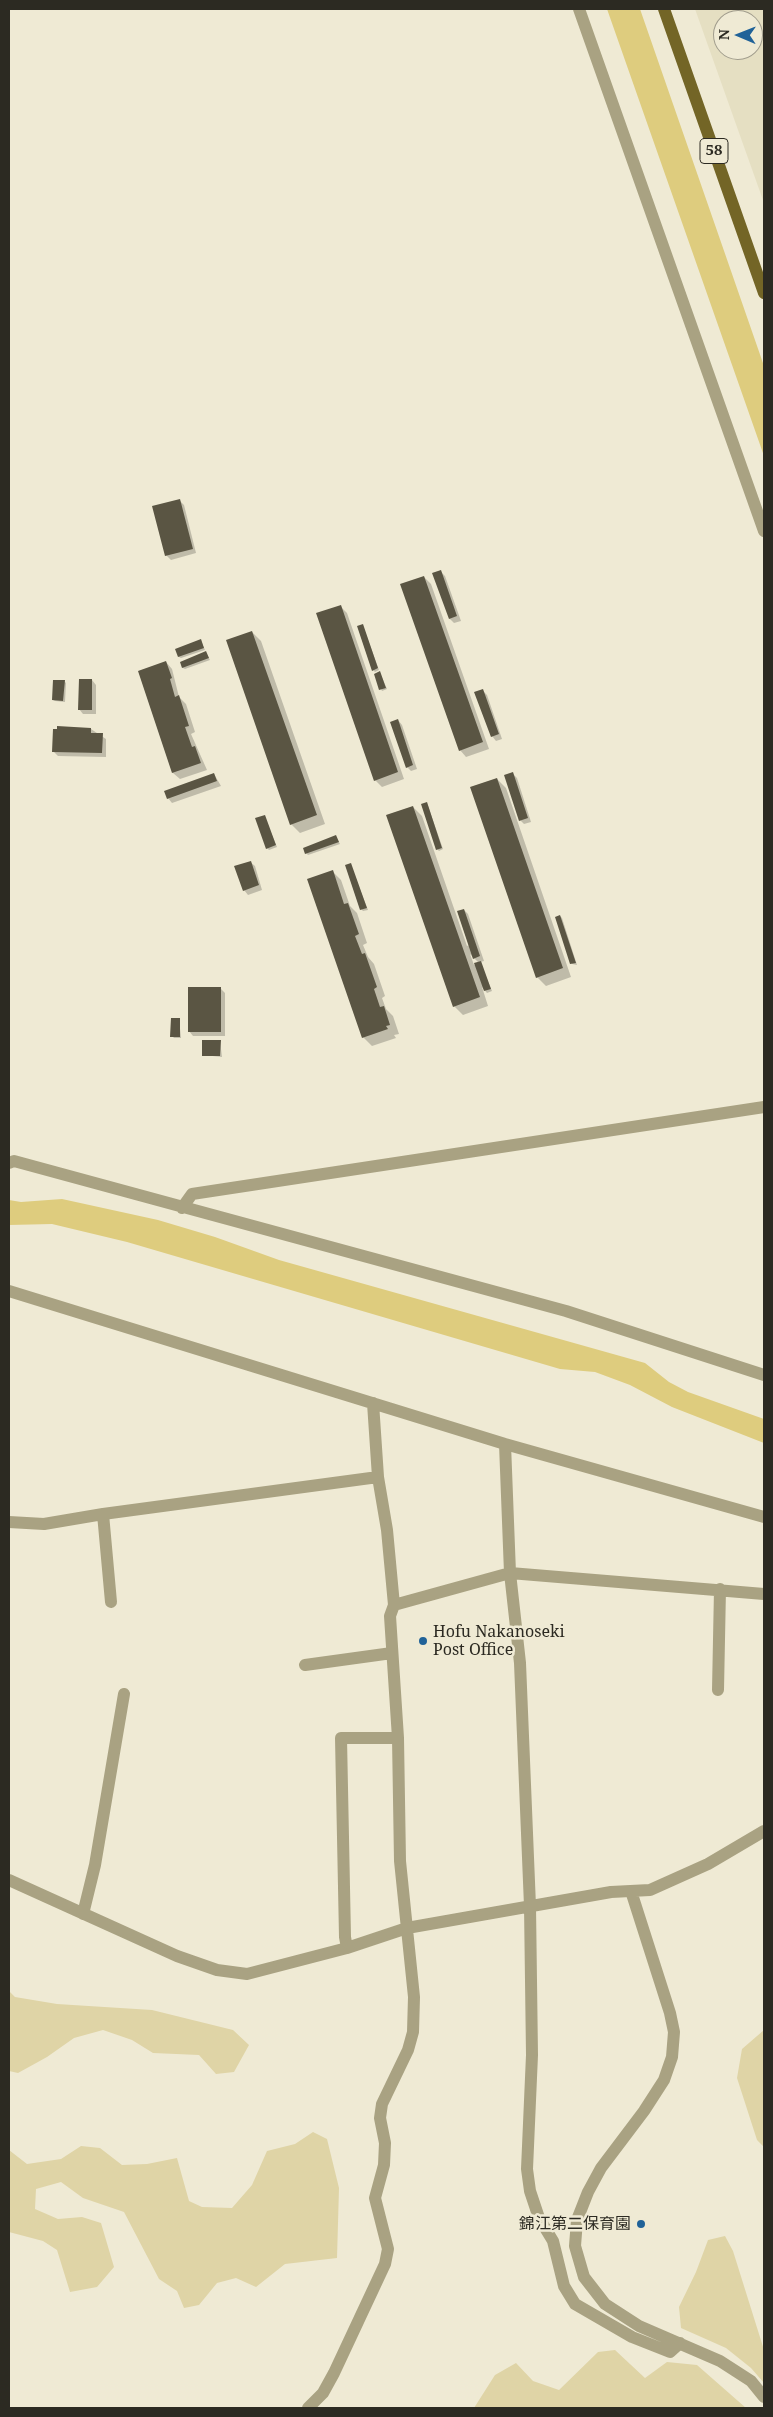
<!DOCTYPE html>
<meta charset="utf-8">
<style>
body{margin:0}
#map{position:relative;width:773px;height:2417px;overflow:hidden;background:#efead4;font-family:"Noto Serif",serif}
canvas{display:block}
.frame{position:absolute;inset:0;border:10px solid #2c2a22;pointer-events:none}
.north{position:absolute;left:713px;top:10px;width:50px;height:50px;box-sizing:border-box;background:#efead4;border:1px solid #a19d8d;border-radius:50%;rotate:271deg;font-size:14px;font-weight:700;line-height:20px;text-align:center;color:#2c2a22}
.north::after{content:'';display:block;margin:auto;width:18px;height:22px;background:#206298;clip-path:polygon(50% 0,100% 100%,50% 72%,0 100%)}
</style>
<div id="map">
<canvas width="773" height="2417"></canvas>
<div class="frame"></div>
<div class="north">N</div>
</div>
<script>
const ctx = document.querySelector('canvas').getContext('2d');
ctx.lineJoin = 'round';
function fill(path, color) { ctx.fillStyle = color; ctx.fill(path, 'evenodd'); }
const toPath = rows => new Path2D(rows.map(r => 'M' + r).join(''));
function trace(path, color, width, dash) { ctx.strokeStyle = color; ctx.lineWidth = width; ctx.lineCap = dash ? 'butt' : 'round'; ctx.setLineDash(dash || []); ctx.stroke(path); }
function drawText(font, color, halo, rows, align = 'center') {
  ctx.font = font + ' "Noto Serif","Noto Sans JP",serif'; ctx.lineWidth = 5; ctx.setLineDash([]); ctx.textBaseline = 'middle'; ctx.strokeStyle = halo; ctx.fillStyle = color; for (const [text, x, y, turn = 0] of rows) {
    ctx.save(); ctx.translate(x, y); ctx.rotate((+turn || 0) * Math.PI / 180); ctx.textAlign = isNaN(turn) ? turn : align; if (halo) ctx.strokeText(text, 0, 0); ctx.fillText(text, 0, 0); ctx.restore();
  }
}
fill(toPath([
 [695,9,764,9,764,203],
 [723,20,753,20,753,50,723,50]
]), '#e5dfc2');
fill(toPath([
 [9,1991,15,1997,57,2004,152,2010,233,2030,249,2045,234,2072,216,2074,199,2055,153,2053,132,2040,103,2030,74,2038,47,2057,18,2073,9,2071],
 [764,2030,764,2147,757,2140,737,2078,742,2049],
 [313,2132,327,2139,339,2188,337,2258,285,2264,256,2287,236,2278,217,2283,199,2305,184,2308,177,2291,159,2279,124,2212,83,2198,61,2182,36,2189,35,2209,58,2219,82,2217,101,2223,114,2267,97,2287,70,2292,57,2250,43,2241,9,2232,9,2150,27,2164,61,2159,81,2146,100,2148,122,2165,147,2164,177,2158,189,2201,202,2207,232,2208,252,2185,267,2151,295,2144],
 [725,2236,733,2251,764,2350,764,2383,751,2368,726,2348,681,2328,679,2307,696,2272,708,2240],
 [615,2350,645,2378,667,2362,697,2365,746,2408,474,2408,495,2375,516,2363,533,2381,559,2390,598,2352]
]), '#dfd4a6');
fill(toPath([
 [607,9,640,9,764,366,764,456],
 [62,1199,158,1220,215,1237,279,1260,645,1363,669,1382,688,1392,764,1419,764,1443,672,1407,630,1385,595,1372,560,1369,127,1242,52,1224,9,1225,9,1200,21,1202]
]), '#decc7e');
fill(toPath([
 [179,500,184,505,196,553,171,560,166,555],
 [440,571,445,576,461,621,454,623,450,619,434,574],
 [424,577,431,584,489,749,466,757,460,750],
 [340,606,347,613,404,779,382,787,375,780],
 [363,626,379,670,375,672,373,670],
 [252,632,261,641,325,824,300,833,291,824],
 [201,641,205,650,181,658,179,657,177,649],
 [206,653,210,660,185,669,183,668,181,662],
 [166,662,172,669,179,697,186,704,195,732,191,734,207,770,180,779,173,773,139,671],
 [380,673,387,689,382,691,375,675],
 [92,680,96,685,96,714,83,714,79,709],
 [64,681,66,683,65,702,55,701,53,700],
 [482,690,487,695,502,739,496,741,492,736],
 [398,720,402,725,417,769,411,771,407,767],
 [91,729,106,739,106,757,58,756,53,751],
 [512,773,517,778,531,822,524,824,520,820],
 [214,774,221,786,172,803,168,798],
 [497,779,506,788,571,977,546,986,537,977],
 [427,803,443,849,439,851,437,849],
 [413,807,422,816,467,946,470,945,464,910,468,914,484,961,480,962,492,991,487,993,482,987,488,1006,463,1015,454,1006],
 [470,954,479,963,474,965],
 [264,816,277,847,269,850,267,848],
 [336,837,340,844,308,855,306,853],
 [250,862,255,866,262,890,248,895,244,890],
 [350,864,368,910,363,911,361,909],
 [332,871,341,880,350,906,357,913,367,943,363,945,368,957,374,964,385,996,382,998,386,1009,393,1016,399,1034,394,1035,396,1038,372,1046,363,1037],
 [560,916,562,918,577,965,572,964,556,918],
 [221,989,225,993,225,1036,193,1036,189,1031],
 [179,1019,181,1038,174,1038,172,1036],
 [220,1041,222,1057,203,1055]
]), '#0003');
fill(toPath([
 [180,499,193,549,165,556,152,506],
 [441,570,457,616,449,619,432,573],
 [424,576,483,742,459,751,400,584],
 [341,605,398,772,374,781,316,613],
 [363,624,378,668,372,671,357,626],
 [252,631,317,815,290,825,226,640],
 [201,639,204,648,178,657,175,649],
 [206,651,209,658,182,668,180,662],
 [166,661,172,678,170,679,175,697,179,695,189,726,185,727,192,747,195,746,201,763,172,773,138,671],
 [380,671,386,688,379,690,374,674],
 [79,679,92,679,92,710,78,710],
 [53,680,65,680,63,701,52,700],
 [483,689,499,734,491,737,474,692],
 [398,719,413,765,406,768,390,722],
 [57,726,91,728,91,733,103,733,102,753,52,752,53,729,57,729],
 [513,772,528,818,519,821,504,775],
 [214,773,217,781,167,799,164,791],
 [497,778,563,968,536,978,470,787],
 [427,802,442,848,436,850,421,804],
 [413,806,480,997,453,1007,386,815],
 [265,815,276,845,266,849,255,818],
 [336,835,339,842,305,854,303,848],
 [251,861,259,885,243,891,234,866],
 [351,863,367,908,360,910,345,865],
 [333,870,344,904,348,903,359,934,355,936,362,954,365,953,377,987,374,989,380,1007,384,1006,390,1025,386,1026,388,1029,362,1038,307,879],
 [464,909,480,956,473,959,457,911],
 [560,915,576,963,570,964,555,917],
 [481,961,491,989,484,991,474,963],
 [188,987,221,987,221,1032,188,1032],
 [171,1018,180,1018,180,1037,170,1037],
 [202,1040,221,1040,220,1056,202,1056]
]), '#5a5543');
trace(toPath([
 [579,9,764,531],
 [9,1163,14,1161,566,1311,764,1375],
 [182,1208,192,1194,764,1107],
 [9,1291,505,1444,764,1517],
 [505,1444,510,1573,520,1663,530,1906,532,2055,527,2169,530,2191,539,2218,553,2241,564,2286,575,2304,632,2337,670,2352,680,2343],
 [103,1514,111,1602],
 [9,1522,44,1524,103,1514,378,1477],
 [394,1605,510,1573,764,1594],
 [305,1665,392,1653],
 [718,1690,720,1589],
 [9,1880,177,1956,217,1970,247,1974,347,1948,407,1928,611,1892,650,1890,708,1864,764,1831],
 [631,1891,670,2013,674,2032,672,2057,664,2080,644,2111,601,2168,588,2192,577,2220,575,2246,584,2277,605,2304,639,2326,720,2361,751,2381,764,2397],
 [83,1914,95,1865,124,1694],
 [347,1948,345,1937,341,1738,398,1738],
 [308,2408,323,2393,334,2373,385,2264,388,2249,375,2198,384,2165,385,2143,380,2118,382,2104,408,2050,413,2032,414,1997,400,1861,398,1738,390,1616,394,1605,387,1530,378,1477,373,1403]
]), '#a9a282', 12);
trace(toPath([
 [664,9,764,293]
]), '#736526', 12);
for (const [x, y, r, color] of [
 [423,1641,5,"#206298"],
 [641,2224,5,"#206298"]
]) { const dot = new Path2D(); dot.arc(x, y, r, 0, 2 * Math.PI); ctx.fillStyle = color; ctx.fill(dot); trace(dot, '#efead4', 2); }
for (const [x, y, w] of [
 [714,151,28]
]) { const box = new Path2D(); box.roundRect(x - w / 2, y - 12.5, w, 25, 4); ctx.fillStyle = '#efead4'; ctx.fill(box); trace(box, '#2c2a22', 1); }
drawText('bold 15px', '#2c2a22', null, [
 ["58",714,151]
]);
drawText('16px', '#2c2a22', '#efead4', [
 ["Hofu Nakanoseki",433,1632],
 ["Post Office",433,1650],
 ["錦江第二保育園",631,2224,"right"]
], 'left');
</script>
